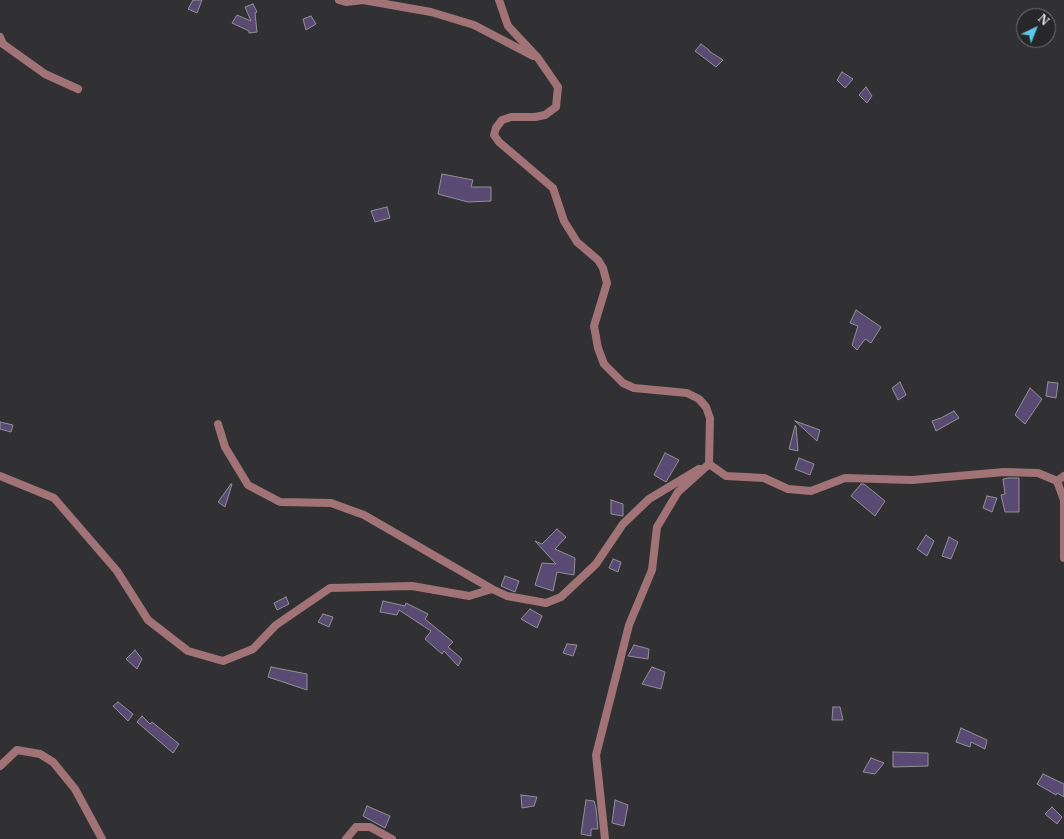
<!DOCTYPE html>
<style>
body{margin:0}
#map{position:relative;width:1064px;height:839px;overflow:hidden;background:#313033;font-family:"Libre Baskerville",serif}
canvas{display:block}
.north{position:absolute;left:1016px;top:8px;width:40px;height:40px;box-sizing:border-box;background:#272629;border:1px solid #747476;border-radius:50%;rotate:43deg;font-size:11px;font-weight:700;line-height:16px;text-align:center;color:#e8e8ea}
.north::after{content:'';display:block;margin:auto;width:14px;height:18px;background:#5cc7e7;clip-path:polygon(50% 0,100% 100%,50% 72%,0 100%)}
</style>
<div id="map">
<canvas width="1064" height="839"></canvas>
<div class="north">N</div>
</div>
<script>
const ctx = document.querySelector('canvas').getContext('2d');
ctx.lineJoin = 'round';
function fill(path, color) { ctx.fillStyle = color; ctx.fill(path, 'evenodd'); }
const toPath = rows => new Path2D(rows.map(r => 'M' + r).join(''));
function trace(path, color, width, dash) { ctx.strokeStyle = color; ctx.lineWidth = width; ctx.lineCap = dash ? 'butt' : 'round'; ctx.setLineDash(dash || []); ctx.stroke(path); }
const building = toPath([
 [193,0,202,0,197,13,188,9,193,0],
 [253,4,257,12,255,13,257,32,249,33,249,31,232,23,237,15,251,21,245,7,253,4],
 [311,16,316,24,306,30,303,19,311,16],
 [701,44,709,50,709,51,723,60,716,67,695,51,701,44],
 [842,72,853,79,845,88,837,80,842,72],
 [866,87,872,96,867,103,859,95,866,87],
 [442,174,473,180,471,187,491,187,491,201,468,202,438,194,442,174],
 [387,207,390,218,375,222,371,211,387,207],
 [856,310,881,327,871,343,865,339,857,350,852,345,858,326,850,323,856,310],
 [900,382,906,395,898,400,892,388,900,382],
 [1048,382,1058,383,1056,398,1046,396,1048,382],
 [1030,388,1042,399,1025,424,1015,415,1030,388],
 [954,411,959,418,936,431,932,421,941,418,954,411],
 [795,421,820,430,817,441,795,421],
 [0,422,13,425,11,432,0,429,0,422],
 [795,426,796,426,798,451,789,449,795,426],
 [665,453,679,460,666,482,654,475,665,453],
 [799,458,814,464,810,475,795,469,799,458],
 [1009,478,1019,478,1019,512,1005,512,1001,495,1005,494,1003,479,1009,478],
 [231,484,232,484,225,507,218,502,231,484],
 [861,484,864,484,885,501,875,516,851,496,861,484],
 [987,496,997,498,992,512,983,508,987,496],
 [611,500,623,504,623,516,611,514,611,500],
 [557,529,566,537,555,549,575,558,574,575,557,572,553,591,535,585,542,563,556,564,535,541,542,544,557,529],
 [926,535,934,541,927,556,917,549,926,535],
 [949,537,958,542,951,559,942,556,949,537],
 [613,559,621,562,618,572,609,568,613,559],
 [505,576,519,581,515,592,501,586,505,576],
 [286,597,289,604,277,610,274,603,286,597],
 [383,601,405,606,406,603,428,614,425,619,453,642,448,647,462,659,458,666,444,651,442,654,425,639,431,631,399,610,397,615,380,612,383,601],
 [530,609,542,616,537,628,521,619,530,609],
 [323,614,333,617,329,627,318,622,323,614],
 [567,644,577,645,573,656,563,653,567,644],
 [634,645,649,649,648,659,628,656,634,645],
 [135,650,142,659,137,669,126,659,135,650],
 [271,667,307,674,307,690,268,677,271,667],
 [652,667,665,672,661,689,642,684,652,667],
 [118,702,133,714,128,721,113,706,118,702],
 [833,707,840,707,843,720,832,720,833,707],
 [142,716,150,724,152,722,179,744,173,753,137,722,142,716],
 [961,728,987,740,985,749,971,742,970,747,956,742,961,728],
 [893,752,928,753,928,766,893,767,893,752],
 [871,758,884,763,875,774,863,772,871,758],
 [1043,774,1064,784,1064,797,1057,793,1056,795,1037,784,1043,774],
 [521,795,537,797,534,806,522,808,521,795],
 [586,800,594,801,596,808,598,829,591,829,591,836,581,834,586,800],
 [615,800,628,805,624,826,612,823,615,800],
 [367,806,390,816,385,828,363,816,367,806],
 [1052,807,1062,817,1057,824,1045,814,1052,807]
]);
fill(building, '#594a74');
trace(building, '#929195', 1);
trace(toPath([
 [339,0,346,2,363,0,431,12,474,25,533,56],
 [499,0,508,26,538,58,558,87,556,107,545,115,535,117,511,117,502,120,496,128,494,135,499,142,553,188,564,221,577,242,598,260,603,268,607,283,594,326,598,348,604,364,623,383,634,388,687,393,699,399,706,407,710,418,709,464,678,492,657,527,652,570,629,625,596,755,605,839],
 [0,37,3,44,45,74,78,89],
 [218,424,225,447,248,485,280,502,331,503,364,515,492,589,507,596,546,603,561,597,596,564,623,524,649,499,699,469],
 [709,464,726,476,764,478,788,489,811,491,845,478,912,480,1004,472,1038,473,1057,481,1064,500],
 [0,476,54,498,117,571,148,620,188,651,223,661,253,649,276,625,330,588,412,586,469,596,492,589],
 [1057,481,1064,476],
 [1064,500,1064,558],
 [0,766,17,750,40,754,53,762,75,789,102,839],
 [346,839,356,827,370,827,392,839]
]), '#a17376', 8);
</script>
